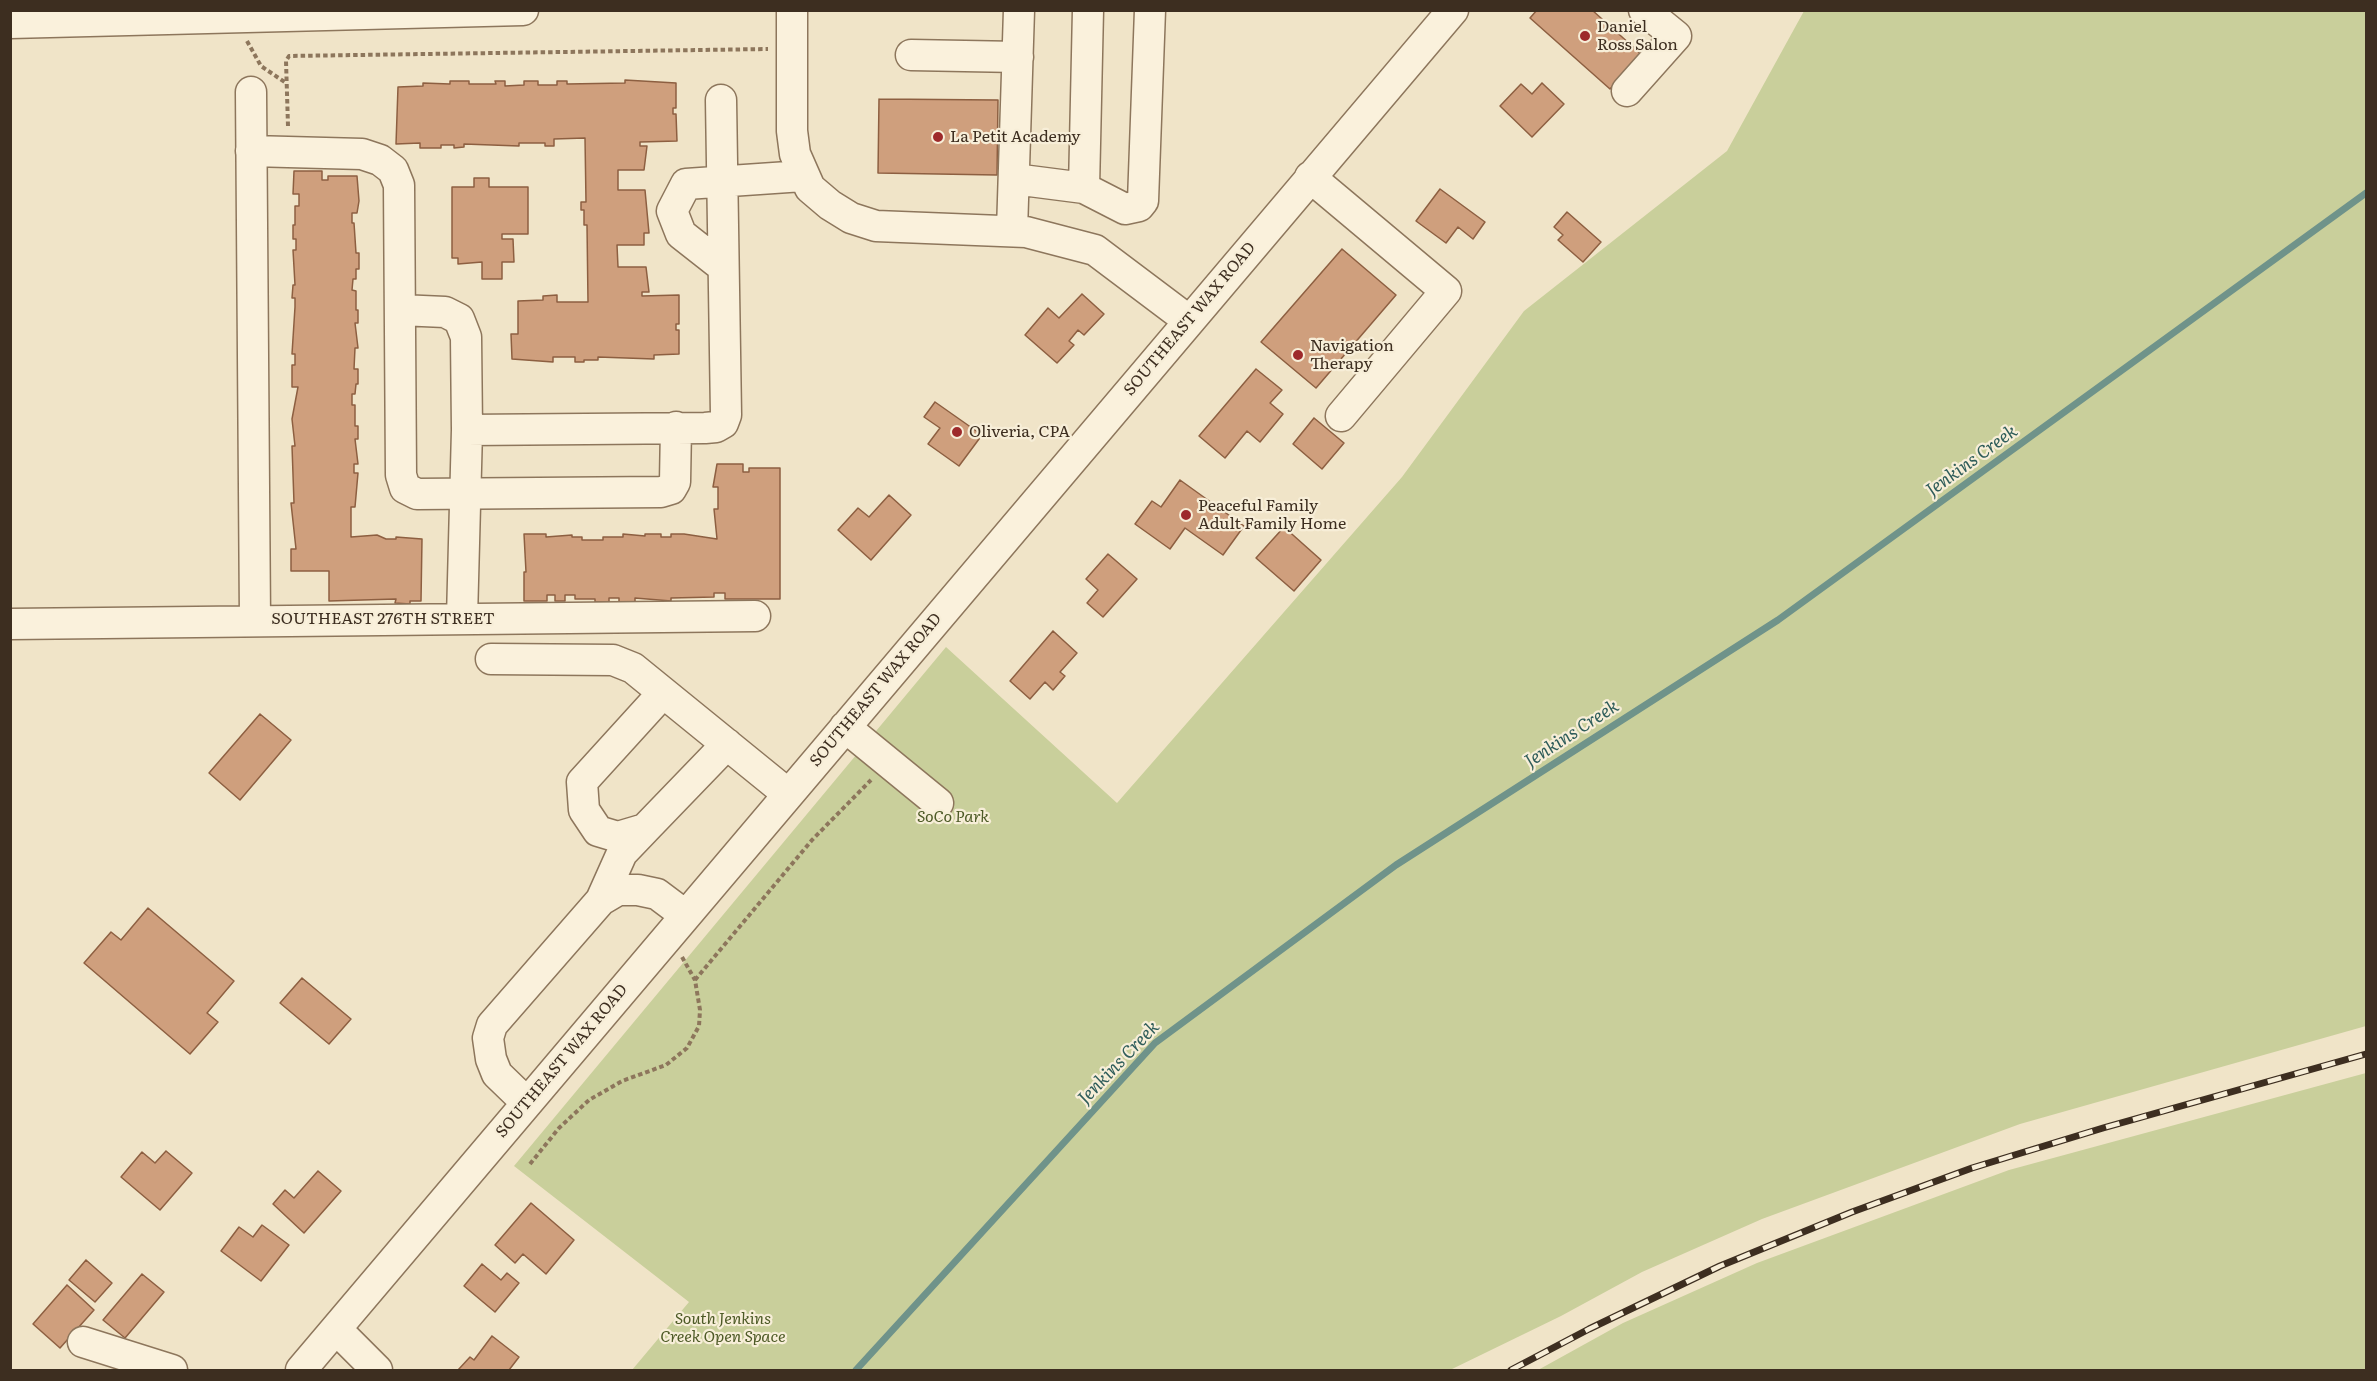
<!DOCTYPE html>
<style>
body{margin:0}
#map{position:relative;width:2377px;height:1381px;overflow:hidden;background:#f0e4c8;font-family:Literata,serif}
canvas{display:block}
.frame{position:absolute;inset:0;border:12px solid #3d2e20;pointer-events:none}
</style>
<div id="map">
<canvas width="2377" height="1381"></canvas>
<div class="frame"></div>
</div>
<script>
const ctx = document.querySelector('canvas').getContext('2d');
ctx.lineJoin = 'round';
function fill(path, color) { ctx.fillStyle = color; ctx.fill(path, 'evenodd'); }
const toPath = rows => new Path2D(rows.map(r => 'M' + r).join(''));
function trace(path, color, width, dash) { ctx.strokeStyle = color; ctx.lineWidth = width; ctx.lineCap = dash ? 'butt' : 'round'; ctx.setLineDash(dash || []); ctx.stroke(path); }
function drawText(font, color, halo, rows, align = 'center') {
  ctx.font = font + ' Literata,serif'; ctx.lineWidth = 4.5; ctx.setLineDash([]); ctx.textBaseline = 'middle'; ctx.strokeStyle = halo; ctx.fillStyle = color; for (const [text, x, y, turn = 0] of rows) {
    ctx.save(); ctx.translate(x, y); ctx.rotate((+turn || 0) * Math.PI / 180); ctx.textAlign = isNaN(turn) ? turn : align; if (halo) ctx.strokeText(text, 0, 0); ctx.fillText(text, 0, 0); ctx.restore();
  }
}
fill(toPath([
 [1804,11,2366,11,2366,1026,2020,1124,1762,1219,1642,1272,1561,1316,1450,1370,632,1370,689,1302,514,1166,946,647,1117,803,1402,477,1524,311,1727,151],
 [2366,1073,2366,1370,1538,1370,1623,1323,1757,1263,2009,1170]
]), '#c9cf9b');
trace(toPath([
 [856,1370,1155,1043,1396,865,1778,620,2366,193]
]), '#6f938a', 7);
const building = toPath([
 [1537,10,1592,10,1641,54,1610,89,1530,18,1537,10],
 [625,80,676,83,676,108,673,108,673,114,676,114,677,141,640,142,640,146,647,146,644,170,618,170,618,190,645,190,649,233,644,233,644,245,617,245,618,267,646,267,649,292,642,292,642,296,679,295,679,324,676,324,676,330,679,330,679,354,654,355,654,359,598,357,598,360,584,360,584,362,575,362,575,357,553,357,553,362,512,359,511,334,518,334,518,301,543,300,543,296,557,295,557,302,588,302,587,225,584,225,584,210,581,210,581,202,586,202,585,138,554,139,554,146,545,146,545,143,519,143,519,146,464,144,464,147,454,148,454,145,441,145,441,148,420,148,420,143,396,144,398,87,423,86,423,83,450,84,450,81,469,81,469,84,496,84,495,81,505,81,505,86,524,85,524,81,538,81,538,85,557,85,557,81,567,81,567,84,625,83,625,80],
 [1542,83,1564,104,1532,137,1500,106,1521,84,1532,94,1542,83],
 [879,99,998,100,997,175,878,173,879,99],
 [294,171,322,171,322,180,328,180,328,176,357,176,359,201,357,213,352,213,352,223,354,223,356,253,359,253,359,269,356,269,356,279,353,279,352,290,356,291,356,310,358,310,358,323,355,323,358,348,355,348,354,369,358,369,358,384,356,384,355,394,352,394,352,405,355,405,355,426,358,426,358,439,355,439,358,464,354,464,354,473,358,473,355,507,351,507,351,537,377,535,386,539,396,539,396,537,422,539,421,601,410,601,410,604,395,603,396,599,329,601,329,571,291,571,291,549,296,549,291,503,294,503,292,446,295,446,292,419,298,387,292,387,292,365,295,365,295,354,292,354,295,307,295,298,292,298,293,285,295,285,293,250,296,250,296,239,293,239,293,225,295,225,295,206,299,206,299,194,293,194,294,171],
 [474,178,489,178,489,187,528,187,528,234,502,234,502,239,513,239,514,262,502,262,502,279,482,279,482,262,458,264,458,258,452,258,452,187,474,187,474,178],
 [1440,189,1485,222,1473,239,1458,227,1446,243,1416,221,1440,189],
 [1567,212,1601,242,1583,262,1558,240,1563,235,1554,227,1567,212],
 [1342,249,1396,295,1316,388,1261,342,1342,249],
 [1082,294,1104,314,1084,335,1078,330,1069,341,1074,345,1057,363,1025,335,1048,308,1059,318,1082,294],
 [1256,369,1282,390,1270,403,1283,414,1260,442,1247,431,1225,458,1199,436,1256,369],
 [935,402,982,435,959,466,928,444,940,428,924,417,935,402],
 [1314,418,1344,443,1322,469,1293,444,1314,418],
 [717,464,743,464,743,472,749,472,749,468,780,468,780,599,725,599,725,593,714,593,714,597,671,598,671,601,635,598,635,602,619,602,619,598,609,598,609,602,595,602,595,599,575,599,575,595,565,595,565,601,555,601,555,595,547,595,547,601,524,601,524,572,526,572,524,534,546,534,546,537,572,535,572,537,582,537,582,540,603,540,603,537,623,537,623,534,645,536,645,534,661,534,661,537,671,537,671,534,684,534,717,539,714,509,718,509,718,487,713,487,717,464],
 [1180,480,1244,526,1223,555,1185,528,1170,549,1135,524,1152,501,1161,507,1180,480],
 [889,495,911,515,871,560,838,530,858,508,869,517,889,495],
 [1284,527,1321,560,1294,591,1256,558,1284,527],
 [1108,554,1137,579,1103,617,1087,603,1098,590,1086,579,1108,554],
 [1053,631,1077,653,1060,672,1065,676,1053,690,1045,682,1030,699,1010,681,1053,631],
 [260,714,291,740,240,800,209,773,260,714],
 [148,908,234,981,207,1013,218,1022,190,1054,84,963,111,932,121,940,148,908],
 [302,978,351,1019,329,1044,280,1003,302,978],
 [166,1151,192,1173,160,1210,121,1177,142,1152,155,1163,166,1151],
 [318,1171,341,1191,304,1233,273,1204,285,1190,294,1198,318,1171],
 [531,1203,574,1240,546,1274,523,1254,515,1263,495,1245,531,1203],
 [262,1225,289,1245,261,1281,221,1251,239,1227,253,1237,262,1225],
 [86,1260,112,1283,95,1302,69,1280,86,1260],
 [482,1264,501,1280,507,1273,519,1283,495,1312,464,1286,482,1264],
 [142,1274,164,1292,125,1338,103,1320,142,1274],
 [67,1285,94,1310,60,1348,33,1324,67,1285],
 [492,1336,519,1357,509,1370,458,1370,470,1357,474,1360,492,1336]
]);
fill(building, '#cf9f7d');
trace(building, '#8d5f41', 1.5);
const minor = toPath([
 [792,10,792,131,795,154,810,188,830,205,851,218,876,226,1026,232,1095,250,1188,320],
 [10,23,523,10],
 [911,55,1018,57],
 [1627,91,1676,36,1644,10],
 [251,92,255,619],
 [251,151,362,154,380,160,393,170,399,185,401,475,405,488,417,494,661,492,671,489,675,482,676,427],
 [1310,177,1446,291,1341,416],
 [1014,179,1084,188,1125,209,1139,206,1143,201,1150,10],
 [1084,188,1088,10],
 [1012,231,1019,10],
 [723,267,681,234,672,211,686,184,803,176],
 [400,310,445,312,459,319,466,337,467,430,462,618],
 [467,430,705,428,716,427,723,423,726,415,721,100],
 [10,624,755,616],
 [491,659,613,660,633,668,788,794],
 [662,694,582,782,584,810,598,831,618,837,645,829,727,744],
 [845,727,938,803],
 [601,900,618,890,638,890,657,894,685,915],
 [527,1103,497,1074,491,1059,488,1038,492,1025,601,900,622,853,645,829],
 [336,1329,377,1370],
 [83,1342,172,1370],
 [301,1370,1453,10]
]);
trace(minor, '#8d765c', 33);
trace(toPath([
 [247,41,261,66,286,83],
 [288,126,286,61,289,56,768,49],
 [695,980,812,840,871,780],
 [530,1164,559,1128,589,1100,622,1081,666,1065,687,1048,699,1026,700,1010,695,980,682,957]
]), '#8d765c', 4, [4.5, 3]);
trace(minor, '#faf1dc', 30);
const rail = toPath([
 [1511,1370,1589,1329,1720,1266,1852,1212,1972,1168,2103,1128,2366,1054]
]);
trace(rail, '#3d2e20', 7);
trace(rail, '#f7eed8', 4.5, [14]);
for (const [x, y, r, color] of [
 [1585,36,6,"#9e2a2b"],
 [938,137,6,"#9e2a2b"],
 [1298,355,6,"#9e2a2b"],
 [957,432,6,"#9e2a2b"],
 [1186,515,6,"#9e2a2b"]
]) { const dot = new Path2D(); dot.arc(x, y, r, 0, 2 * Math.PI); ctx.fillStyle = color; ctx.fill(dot); trace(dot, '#f7eed8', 2); }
drawText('16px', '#3d2e20', '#f7eed8', [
 ["Daniel",1597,27],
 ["Ross Salon",1597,45],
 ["La Petit Academy",950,137],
 ["Navigation",1310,346],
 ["Therapy",1310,364],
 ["Oliveria, CPA",969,432],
 ["Peaceful Family",1198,506],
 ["Adult Family Home",1198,524]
], 'left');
drawText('16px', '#3d2e20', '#f7eed8', [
 ["SOUTHEAST WAX ROAD",1190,319,-50],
 ["SOUTHEAST 276TH STREET",383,619],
 ["SOUTHEAST WAX ROAD",876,690,-50],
 ["SOUTHEAST WAX ROAD",562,1061,-50]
]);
drawText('italic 16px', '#4d5a26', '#f7eed8', [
 ["SoCo Park",953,817],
 ["South Jenkins",723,1319],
 ["Creek Open Space",723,1337]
]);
drawText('italic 18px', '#2f5d5a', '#f7eed8', [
 ["Jenkins Creek",1972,461,-36],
 ["Jenkins Creek",1572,734,-33],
 ["Jenkins Creek",1119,1063,-46]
]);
</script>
